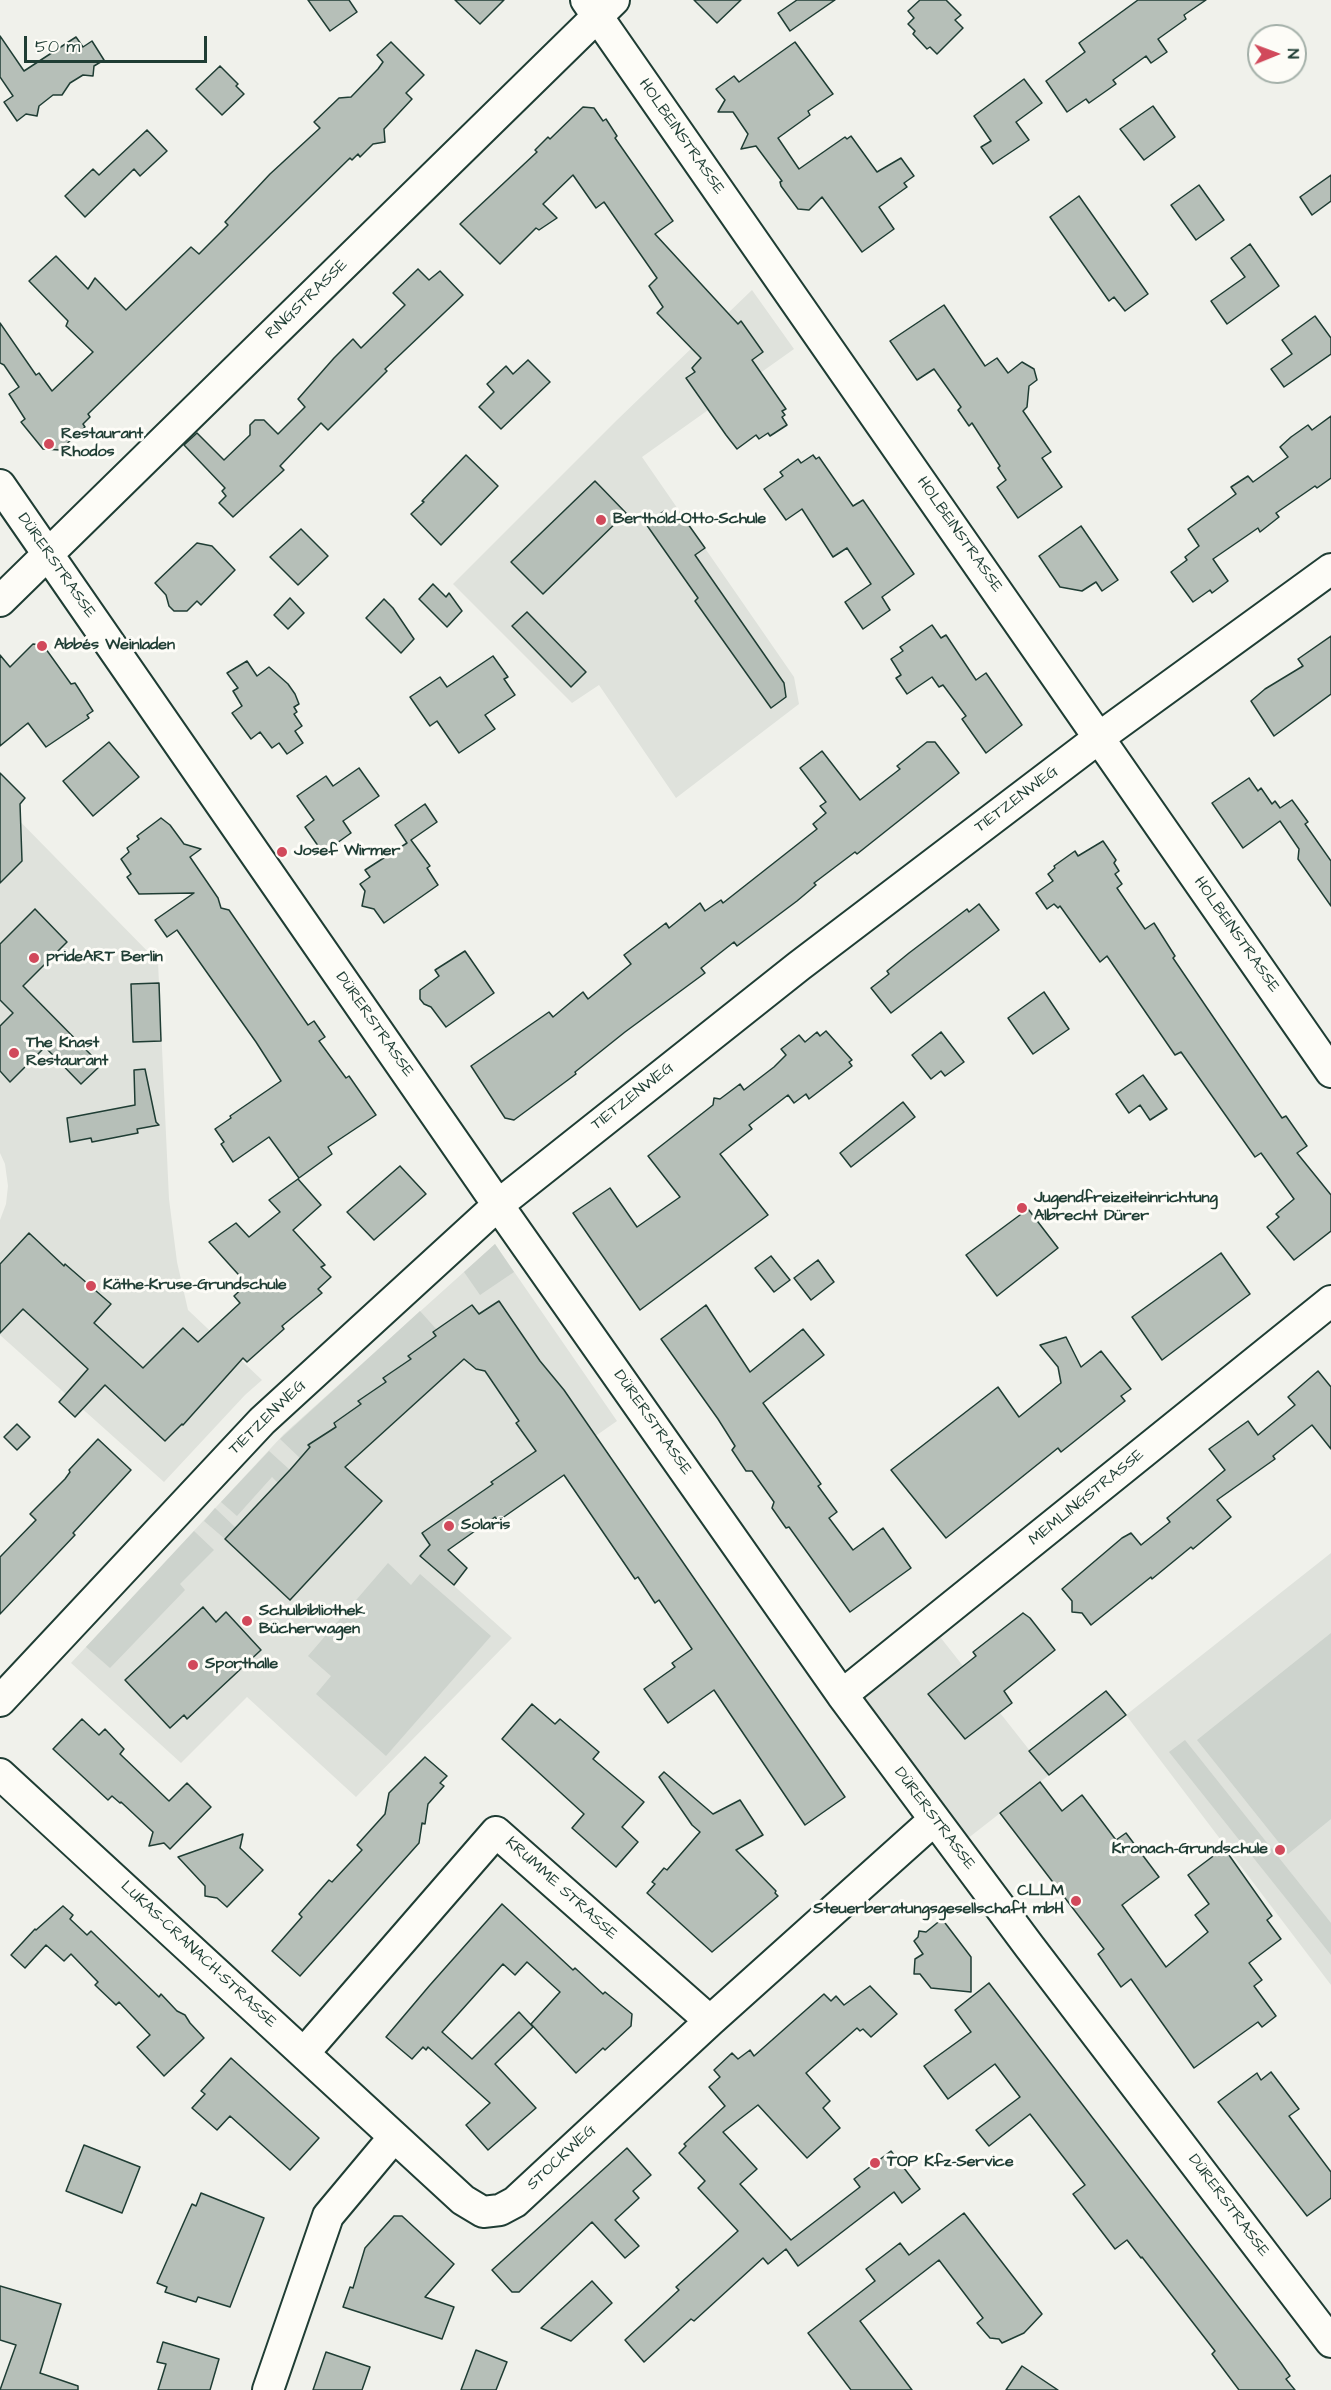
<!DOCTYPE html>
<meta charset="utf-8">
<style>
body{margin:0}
#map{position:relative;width:1331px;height:2390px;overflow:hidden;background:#f0f1eb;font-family:"Architects Daughter",sans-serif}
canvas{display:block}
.north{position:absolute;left:1247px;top:24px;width:60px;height:60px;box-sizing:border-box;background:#fdfcf7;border:2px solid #a4b0a9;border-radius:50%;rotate:89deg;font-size:16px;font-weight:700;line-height:24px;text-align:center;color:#1f3d34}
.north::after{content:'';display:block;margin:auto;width:21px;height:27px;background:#d1495b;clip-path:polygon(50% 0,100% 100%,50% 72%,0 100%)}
.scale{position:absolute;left:24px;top:36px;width:183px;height:27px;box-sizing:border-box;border:3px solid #1f3d34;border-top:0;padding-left:8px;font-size:18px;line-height:21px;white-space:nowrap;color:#1f3d34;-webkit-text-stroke:4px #fdfcf7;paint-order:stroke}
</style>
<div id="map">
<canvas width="1331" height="2390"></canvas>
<div class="north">N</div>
<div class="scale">50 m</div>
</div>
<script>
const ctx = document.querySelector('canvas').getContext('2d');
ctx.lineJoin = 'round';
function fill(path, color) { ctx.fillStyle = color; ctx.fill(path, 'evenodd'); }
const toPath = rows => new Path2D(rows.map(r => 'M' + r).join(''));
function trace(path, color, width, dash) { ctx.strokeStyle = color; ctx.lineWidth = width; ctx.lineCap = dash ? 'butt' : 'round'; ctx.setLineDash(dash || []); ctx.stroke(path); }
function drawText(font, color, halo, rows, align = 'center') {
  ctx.font = font + ' "Architects Daughter",sans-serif'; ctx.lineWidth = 6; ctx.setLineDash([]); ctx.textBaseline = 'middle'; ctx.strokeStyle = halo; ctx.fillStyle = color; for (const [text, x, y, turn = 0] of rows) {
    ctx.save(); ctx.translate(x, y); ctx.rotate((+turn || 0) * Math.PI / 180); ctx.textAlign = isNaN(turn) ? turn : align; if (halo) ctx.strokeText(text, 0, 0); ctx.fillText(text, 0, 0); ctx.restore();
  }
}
fill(toPath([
 [752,290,794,349,642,457,794,677,799,704,676,798,599,685,572,703,453,584,617,420],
 [0,801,158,962,169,1199,177,1262,188,1310,262,1380,245,1395,164,1482,0,1335,0,1220,6,1204,8,1186,5,1164,0,1153],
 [495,1244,617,1421,422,1557,512,1638,356,1797,247,1697,181,1763,71,1663,284,1434],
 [1331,1553,1331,1985,1126,1715],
 [937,1633,1049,1775,967,1839,864,1699,865,1692]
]), '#dfe2dc');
fill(toPath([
 [495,1244,514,1272,480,1295,464,1272],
 [420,1311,437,1330,436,1336,409,1356,411,1359,386,1382,359,1400,361,1404,336,1427,309,1445,311,1449,301,1459,280,1439],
 [269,1451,290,1470,278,1483,272,1477,237,1516,221,1502],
 [215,1508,236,1528,225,1539,204,1521],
 [194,1531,214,1550,180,1584,185,1590,110,1668,86,1647],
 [388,1563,411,1585,420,1574,491,1636,386,1756,316,1694,331,1676,308,1656],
 [1331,1633,1331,1819,1288,1854,1197,1740],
 [1185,1740,1331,1923,1331,1955,1169,1752]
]), '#cdd3cd');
const building = toPath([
 [308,0,349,0,357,12,330,31,308,0],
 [455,0,504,0,480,24,455,0],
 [694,0,741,0,717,23,694,0],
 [797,0,835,0,790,31,778,13,797,0],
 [920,0,946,0,961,15,955,20,963,28,937,54,930,47,927,49,913,34,915,31,908,24,914,18,908,11,920,0],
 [1138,0,1206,0,1184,15,1186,19,1158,39,1167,52,1151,63,1146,56,1113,80,1116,84,1089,103,1086,99,1067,112,1046,81,1085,52,1079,43,1138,0],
 [0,36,24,71,76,37,83,47,92,41,104,60,94,66,93,76,83,75,70,83,62,95,53,95,39,106,37,116,26,114,17,121,4,102,13,96,0,77,0,36],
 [391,42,424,75,406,93,412,99,384,129,385,142,373,144,360,157,358,154,352,160,350,158,88,414,90,417,83,424,85,427,60,450,43,449,21,422,25,419,9,394,19,387,4,365,0,363,0,323,36,375,39,373,52,391,93,352,66,326,68,321,29,281,56,256,88,289,95,278,126,310,191,247,199,254,228,225,225,222,270,174,320,128,314,122,339,98,351,97,378,69,383,62,377,55,391,42],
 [795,42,833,94,808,111,810,115,778,138,799,169,845,137,847,139,851,136,877,172,901,158,914,176,904,183,907,187,879,207,894,229,862,252,822,197,809,210,798,209,781,186,780,182,782,181,756,146,741,149,748,134,733,112,718,112,725,100,716,89,734,76,739,82,795,42],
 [220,66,238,84,236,86,244,94,222,115,196,89,220,66],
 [1024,79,1042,103,1016,122,1029,140,993,164,981,147,991,141,974,116,1024,79],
 [1153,106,1175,137,1144,160,1120,129,1153,106],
 [583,107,594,108,603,121,606,119,617,136,615,138,673,221,655,234,738,324,741,321,763,352,752,360,786,409,782,411,785,415,782,417,787,425,770,436,768,433,759,439,756,435,737,449,726,435,686,378,695,372,692,368,701,358,657,313,663,307,649,286,657,278,604,202,596,208,573,175,543,204,557,218,539,230,536,228,500,264,460,224,537,152,535,150,548,137,550,139,583,107],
 [147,130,167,151,140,176,134,169,85,217,65,196,93,169,99,175,147,130],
 [1331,175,1331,201,1312,215,1300,197,1331,175],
 [1199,185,1224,220,1196,240,1171,205,1199,185],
 [1079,196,1148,294,1125,311,1114,297,1109,301,1050,217,1079,196],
 [1250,244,1279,286,1227,324,1211,301,1245,277,1231,258,1250,244],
 [418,269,429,280,440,271,463,295,385,369,387,371,328,430,321,423,280,466,284,470,233,517,219,503,226,496,222,491,225,488,184,445,197,433,224,460,250,435,250,425,255,420,264,420,278,434,305,407,298,399,334,358,353,339,361,348,405,305,393,293,418,269],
 [944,305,985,366,997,358,1008,373,1022,362,1034,369,1037,380,1029,386,1027,407,1023,411,1051,452,1042,458,1062,487,1018,518,997,487,1006,480,998,468,1000,466,972,423,969,426,958,410,961,407,934,369,917,380,890,341,944,305],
 [1315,316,1331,338,1331,354,1284,387,1271,369,1292,354,1282,340,1315,316],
 [528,360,550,382,501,429,479,407,494,392,487,384,506,366,513,374,528,360],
 [1331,416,1331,478,1317,488,1315,486,1276,513,1279,517,1260,532,1258,528,1213,559,1228,581,1212,593,1210,590,1193,602,1171,572,1187,560,1185,557,1199,546,1188,529,1236,494,1231,487,1248,476,1253,482,1288,457,1280,447,1291,437,1308,425,1312,430,1331,416],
 [466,455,498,486,441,545,411,514,424,502,422,501,466,455],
 [813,455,816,459,819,457,853,506,863,500,914,574,882,597,890,610,863,629,845,602,871,584,847,548,833,557,802,509,786,520,764,489,783,476,780,472,798,459,801,463,813,455],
 [595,481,626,513,543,594,511,562,595,481],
 [664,511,673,523,683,517,705,548,695,555,784,683,786,697,771,708,695,601,698,598,646,524,664,511],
 [1081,526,1118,580,1102,591,1096,582,1082,591,1060,587,1039,556,1081,526],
 [301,529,328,556,298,585,270,557,301,529],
 [197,543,212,546,235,570,201,605,197,601,187,611,174,611,169,606,166,595,155,583,197,543],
 [433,584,446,597,449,593,462,611,447,627,419,599,433,584],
 [290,598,304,613,288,629,274,615,290,598],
 [384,599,393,608,414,639,401,653,366,618,384,599],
 [527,612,586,672,571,687,512,626,527,612],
 [932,625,941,638,946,635,976,680,986,673,1022,725,986,753,962,719,966,716,943,685,939,687,932,677,907,694,896,678,901,675,891,659,903,651,900,647,932,625],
 [1331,636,1331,694,1274,736,1251,701,1265,689,1303,666,1298,659,1331,636],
 [33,644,43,645,71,684,75,683,93,711,87,715,89,718,46,747,28,723,0,746,0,655,10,667,33,644],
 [493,656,508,677,504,679,515,695,485,715,495,729,459,753,437,721,430,726,410,697,440,677,447,687,493,656],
 [247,661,257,676,269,667,288,684,295,694,299,704,294,707,297,712,294,714,302,726,295,731,303,743,287,754,279,743,272,748,260,732,251,739,232,713,242,706,233,691,238,688,227,673,247,661],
 [109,742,139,777,93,816,63,781,109,742],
 [927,742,935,742,959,773,857,854,855,852,814,883,816,885,797,901,737,946,734,942,701,968,705,973,625,1032,575,1072,576,1074,514,1120,505,1118,471,1066,549,1012,553,1017,583,992,588,999,631,964,624,955,666,923,669,928,700,903,705,911,721,900,723,903,817,829,813,824,826,813,820,806,826,802,800,768,822,751,860,800,900,769,897,766,927,742],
 [359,768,379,796,343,821,351,833,323,853,305,827,314,820,297,796,326,776,333,786,359,768],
 [0,773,25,798,20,804,22,861,0,883,0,773],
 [1249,778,1258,791,1261,788,1272,804,1275,801,1280,808,1292,800,1308,822,1305,824,1331,861,1331,906,1298,859,1299,849,1280,821,1243,848,1212,803,1249,778],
 [425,804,437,822,411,840,430,866,427,868,438,885,384,923,374,909,362,906,365,891,360,884,370,877,365,870,407,843,395,825,425,804],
 [161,818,170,825,184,844,201,849,190,857,218,898,221,908,229,910,308,1025,314,1021,325,1037,319,1041,346,1078,349,1076,376,1115,328,1147,332,1154,299,1178,269,1137,233,1162,221,1144,224,1142,215,1129,231,1118,230,1116,281,1081,256,1042,177,930,167,937,155,920,194,893,139,894,127,877,131,874,121,859,129,852,127,848,139,839,137,836,161,818],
 [1103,841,1116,860,1114,863,1119,871,1115,874,1122,884,1117,888,1145,929,1154,923,1175,956,1173,958,1282,1118,1286,1116,1307,1146,1297,1153,1331,1195,1331,1231,1294,1260,1267,1227,1279,1217,1276,1214,1294,1199,1261,1153,1255,1157,1181,1052,1175,1055,1107,956,1100,962,1060,906,1058,908,1054,904,1047,909,1036,893,1053,881,1048,874,1055,868,1054,866,1075,851,1078,856,1103,841],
 [979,904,999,930,891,1013,871,988,889,974,887,971,909,953,967,909,969,912,979,904],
 [35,909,67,942,23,986,101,1065,81,1084,45,1047,10,1082,0,1071,0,1026,13,1013,0,1000,0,944,35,909],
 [465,951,494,993,446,1027,431,1007,424,1004,420,999,420,990,439,976,435,970,465,951],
 [159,983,161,1041,133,1042,131,984,159,983],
 [1044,992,1069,1029,1033,1054,1008,1018,1044,992],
 [826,1031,852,1060,849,1062,852,1066,809,1099,806,1094,794,1103,788,1095,749,1125,752,1129,720,1154,768,1215,640,1310,573,1213,610,1188,637,1227,680,1197,648,1156,713,1105,714,1098,720,1099,740,1084,744,1090,774,1067,786,1055,781,1049,799,1035,805,1042,817,1032,820,1036,826,1031],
 [941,1032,964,1062,945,1076,941,1071,931,1079,912,1055,941,1032],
 [145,1069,156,1122,159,1125,137,1129,138,1133,92,1142,91,1138,70,1142,67,1118,135,1105,134,1070,145,1069],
 [1143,1075,1167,1109,1150,1120,1140,1105,1129,1113,1116,1094,1143,1075],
 [903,1102,915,1117,851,1167,840,1153,903,1102],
 [400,1166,426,1194,374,1240,347,1212,400,1166],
 [298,1179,321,1205,293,1230,325,1265,321,1267,331,1277,318,1289,322,1293,282,1326,284,1329,247,1362,243,1358,183,1425,182,1424,165,1441,105,1385,75,1417,59,1402,88,1369,23,1309,0,1333,0,1264,29,1233,64,1266,65,1264,111,1304,94,1323,143,1368,183,1328,198,1342,240,1303,234,1296,247,1284,209,1242,236,1223,249,1237,280,1212,269,1200,298,1179],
 [1028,1209,1058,1248,997,1296,966,1255,1028,1209],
 [1221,1253,1250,1294,1162,1360,1132,1317,1221,1253],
 [771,1256,790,1280,774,1292,755,1268,771,1256],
 [818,1260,834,1282,811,1300,794,1278,818,1260],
 [499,1301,540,1361,564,1390,845,1797,805,1825,714,1690,668,1723,644,1689,675,1667,672,1663,692,1649,659,1600,655,1603,638,1577,635,1579,564,1475,498,1521,495,1517,448,1550,467,1568,454,1585,420,1556,430,1545,422,1533,493,1484,491,1482,536,1451,516,1423,519,1421,485,1371,476,1369,464,1359,345,1467,382,1501,290,1600,225,1539,290,1470,310,1447,308,1445,336,1427,334,1423,361,1404,358,1401,386,1382,383,1378,411,1359,408,1356,436,1336,433,1332,472,1305,479,1314,499,1301],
 [706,1305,750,1372,803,1329,824,1355,763,1403,821,1484,818,1486,837,1512,829,1518,853,1550,883,1528,911,1568,850,1612,789,1527,786,1528,772,1508,774,1502,752,1471,746,1471,732,1450,735,1446,718,1419,661,1339,706,1305],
 [1066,1337,1081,1367,1101,1351,1131,1389,1121,1396,1125,1401,1061,1452,1058,1448,946,1538,891,1470,998,1387,1019,1417,1061,1383,1058,1367,1040,1345,1066,1337],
 [1318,1371,1331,1387,1331,1449,1312,1425,1273,1456,1275,1459,1217,1500,1231,1517,1193,1549,1191,1547,1152,1579,1151,1577,1091,1625,1082,1613,1072,1612,1072,1601,1062,1589,1122,1538,1131,1533,1141,1545,1170,1522,1167,1518,1225,1470,1209,1449,1248,1421,1258,1435,1295,1405,1288,1397,1318,1371],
 [17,1424,30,1437,17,1450,4,1437,17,1424],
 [98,1439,131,1470,73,1533,75,1535,0,1614,0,1557,36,1520,30,1514,65,1479,70,1472,69,1470,98,1439],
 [203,1607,216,1622,226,1612,261,1650,187,1719,184,1715,170,1728,125,1680,203,1607],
 [1023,1613,1030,1618,1055,1650,1004,1691,1012,1703,965,1739,928,1694,976,1656,973,1652,1023,1613],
 [1106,1691,1126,1715,1049,1775,1029,1751,1106,1691],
 [532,1704,555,1724,560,1719,599,1752,593,1759,644,1802,622,1827,638,1842,616,1867,572,1828,584,1814,502,1739,532,1704],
 [82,1719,99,1735,105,1729,124,1749,120,1754,169,1801,187,1783,211,1807,170,1849,164,1843,149,1846,153,1832,121,1802,120,1803,112,1796,108,1800,53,1749,82,1719],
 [425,1757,447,1776,440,1783,444,1786,428,1804,425,1824,422,1823,419,1843,300,1976,272,1951,302,1917,299,1914,329,1880,332,1882,362,1850,357,1845,385,1814,389,1793,425,1757],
 [664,1772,713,1814,740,1800,763,1835,736,1850,776,1891,775,1893,778,1896,712,1952,647,1893,655,1884,652,1882,664,1868,667,1870,700,1832,692,1825,659,1777,664,1772],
 [1040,1782,1062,1811,1082,1795,1116,1840,1126,1833,1159,1877,1122,1905,1166,1967,1208,1932,1195,1915,1209,1904,1188,1875,1224,1848,1272,1916,1267,1920,1281,1939,1249,1963,1262,1980,1254,1986,1276,2016,1262,2027,1258,2022,1194,2068,1131,1979,1121,1987,1098,1954,1104,1949,1000,1813,1040,1782],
 [243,1834,240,1848,263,1870,227,1907,217,1898,205,1896,205,1886,178,1857,243,1834],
 [502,1904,573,1970,575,1968,603,1994,605,1992,632,2014,631,2026,605,2050,603,2048,576,2073,531,2024,560,1992,527,1962,515,1975,503,1964,442,2032,472,2059,519,2012,533,2027,495,2064,536,2108,488,2150,466,2125,490,2103,428,2047,426,2050,423,2047,412,2059,386,2037,430,1985,502,1904],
 [63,1906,73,1915,70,1919,87,1935,91,1931,159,1997,161,1994,177,2011,185,2015,190,2023,204,2038,164,2076,137,2047,150,2035,119,2002,116,2005,95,1985,98,1982,71,1954,64,1961,46,1945,25,1968,11,1955,35,1929,36,1930,63,1906],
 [942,1919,971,1957,971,1992,931,1988,920,1974,914,1974,915,1959,923,1954,914,1941,918,1937,919,1931,926,1932,942,1919],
 [989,1983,1281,2363,1290,2376,1286,2379,1295,2390,1239,2390,1212,2354,1215,2351,1142,2257,1141,2258,1127,2240,1115,2249,1073,2194,1085,2185,1030,2114,989,2146,976,2130,1020,2097,995,2064,948,2099,924,2066,971,2032,955,2010,989,1983],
 [870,1986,897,2014,871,2037,863,2029,860,2031,857,2028,806,2073,830,2101,823,2108,840,2128,807,2158,758,2105,723,2132,757,2169,740,2184,791,2240,860,2187,854,2179,891,2151,920,2189,902,2203,894,2192,798,2266,786,2249,768,2264,763,2258,694,2321,691,2319,644,2362,625,2340,679,2290,676,2287,738,2231,698,2188,705,2181,679,2153,686,2146,684,2144,725,2106,709,2087,720,2077,714,2070,732,2053,738,2059,750,2050,754,2056,824,1994,831,2001,836,1996,844,2005,870,1986],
 [231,2058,319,2138,290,2170,230,2116,217,2130,192,2108,205,2094,201,2091,231,2058],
 [1271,2072,1299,2109,1289,2116,1331,2172,1331,2198,1307,2216,1218,2102,1257,2073,1261,2080,1271,2072],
 [84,2145,140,2167,122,2213,66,2191,84,2145],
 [627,2148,651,2175,633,2191,639,2198,615,2220,639,2246,625,2258,592,2222,519,2292,512,2292,492,2270,627,2148],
 [201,2193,264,2218,230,2307,198,2297,196,2302,165,2292,167,2287,157,2283,192,2204,196,2206,201,2193],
 [964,2213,1042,2314,1024,2333,1002,2343,999,2339,990,2338,977,2323,983,2318,939,2260,860,2321,912,2390,851,2390,808,2333,875,2281,866,2269,900,2243,909,2255,964,2213],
 [394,2216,402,2216,454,2264,425,2297,454,2307,442,2339,343,2307,350,2287,353,2288,365,2248,394,2216],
 [592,2281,612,2303,571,2341,541,2328,592,2281],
 [0,2286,61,2304,40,2373,78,2386,78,2390,0,2390,16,2345,0,2340,0,2286],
 [163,2342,219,2359,210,2390,158,2390,166,2364,157,2362,163,2342],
 [476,2350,507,2362,496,2390,461,2390,476,2350],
 [326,2352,370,2367,362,2390,313,2390,326,2352],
 [1022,2366,1058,2390,1006,2390,1022,2366]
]);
fill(building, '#b6bfb8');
trace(building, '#1f3d34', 1.5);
const minor = toPath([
 [586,0,1331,1072],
 [0,485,498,1205,842,1695,1029,1946,1331,2342],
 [0,601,614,0],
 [842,1695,1331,1301],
 [0,1701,262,1421,498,1205,799,966,1108,731,1331,569],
 [0,1774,463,2200,483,2212,500,2210,515,2202,710,2021,934,1820],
 [304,2053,496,1832,710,2021],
 [268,2390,328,2216,394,2137]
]);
trace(minor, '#1f3d34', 34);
trace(minor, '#fdfcf7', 30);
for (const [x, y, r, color] of [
 [49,444,6,"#d1495b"],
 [601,520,6,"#d1495b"],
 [42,646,6,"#d1495b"],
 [282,852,6,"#d1495b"],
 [34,958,6,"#d1495b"],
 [14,1053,6,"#d1495b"],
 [1022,1208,6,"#d1495b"],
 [91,1286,6,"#d1495b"],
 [449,1526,6,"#d1495b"],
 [247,1621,6,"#d1495b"],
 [193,1665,6,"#d1495b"],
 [1280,1850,6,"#d1495b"],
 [1076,1901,6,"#d1495b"],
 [875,2163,6,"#d1495b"]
]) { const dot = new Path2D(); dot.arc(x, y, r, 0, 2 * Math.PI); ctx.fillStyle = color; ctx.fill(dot); trace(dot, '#fdfcf7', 2); }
drawText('16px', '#1f3d34', '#fdfcf7', [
 ["HOLBEINSTRASSE",681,137,55],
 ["RINGSTRASSE",307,300,-44],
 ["HOLBEINSTRASSE",959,535,55],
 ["DÜRERSTRASSE",56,566,55],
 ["TIETZENWEG",1017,800,-37],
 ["HOLBEINSTRASSE",1236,935,55],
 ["DÜRERSTRASSE",374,1025,55],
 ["TIETZENWEG",633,1097,-38],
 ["TIETZENWEG",268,1418,-44],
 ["DÜRERSTRASSE",652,1423,55],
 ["MEMLINGSTRASSE",1087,1498,-39],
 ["DÜRERSTRASSE",934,1819,53],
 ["KRUMME STRASSE",561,1889,42],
 ["LUKAS-CRANACH-STRASSE",198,1955,43],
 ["STOCKWEG",562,2158,-43],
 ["DÜRERSTRASSE",1228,2206,53]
]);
drawText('bold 16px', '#1f3d34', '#fdfcf7', [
 ["Restaurant",61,435],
 ["Rhodos",61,453],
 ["Berthold-Otto-Schule",613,520],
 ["Abbés Weinladen",54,646],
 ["Josef Wirmer",294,852],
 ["prideART Berlin",46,958],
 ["The Knast",26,1044],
 ["Restaurant",26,1062],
 ["Jugendfreizeiteinrichtung",1034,1199],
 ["Albrecht Dürer",1034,1217],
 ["Käthe-Kruse-Grundschule",103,1286],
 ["Solaris",461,1526],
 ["Schulbibliothek",259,1612],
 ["Bücherwagen",259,1630],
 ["Sporthalle",205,1665],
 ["Kronach-Grundschule",1268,1850,"right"],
 ["CLLM",1064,1892,"right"],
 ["Steuerberatungsgesellschaft mbH",1064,1910,"right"],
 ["TOP Kfz-Service",887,2163]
], 'left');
</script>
